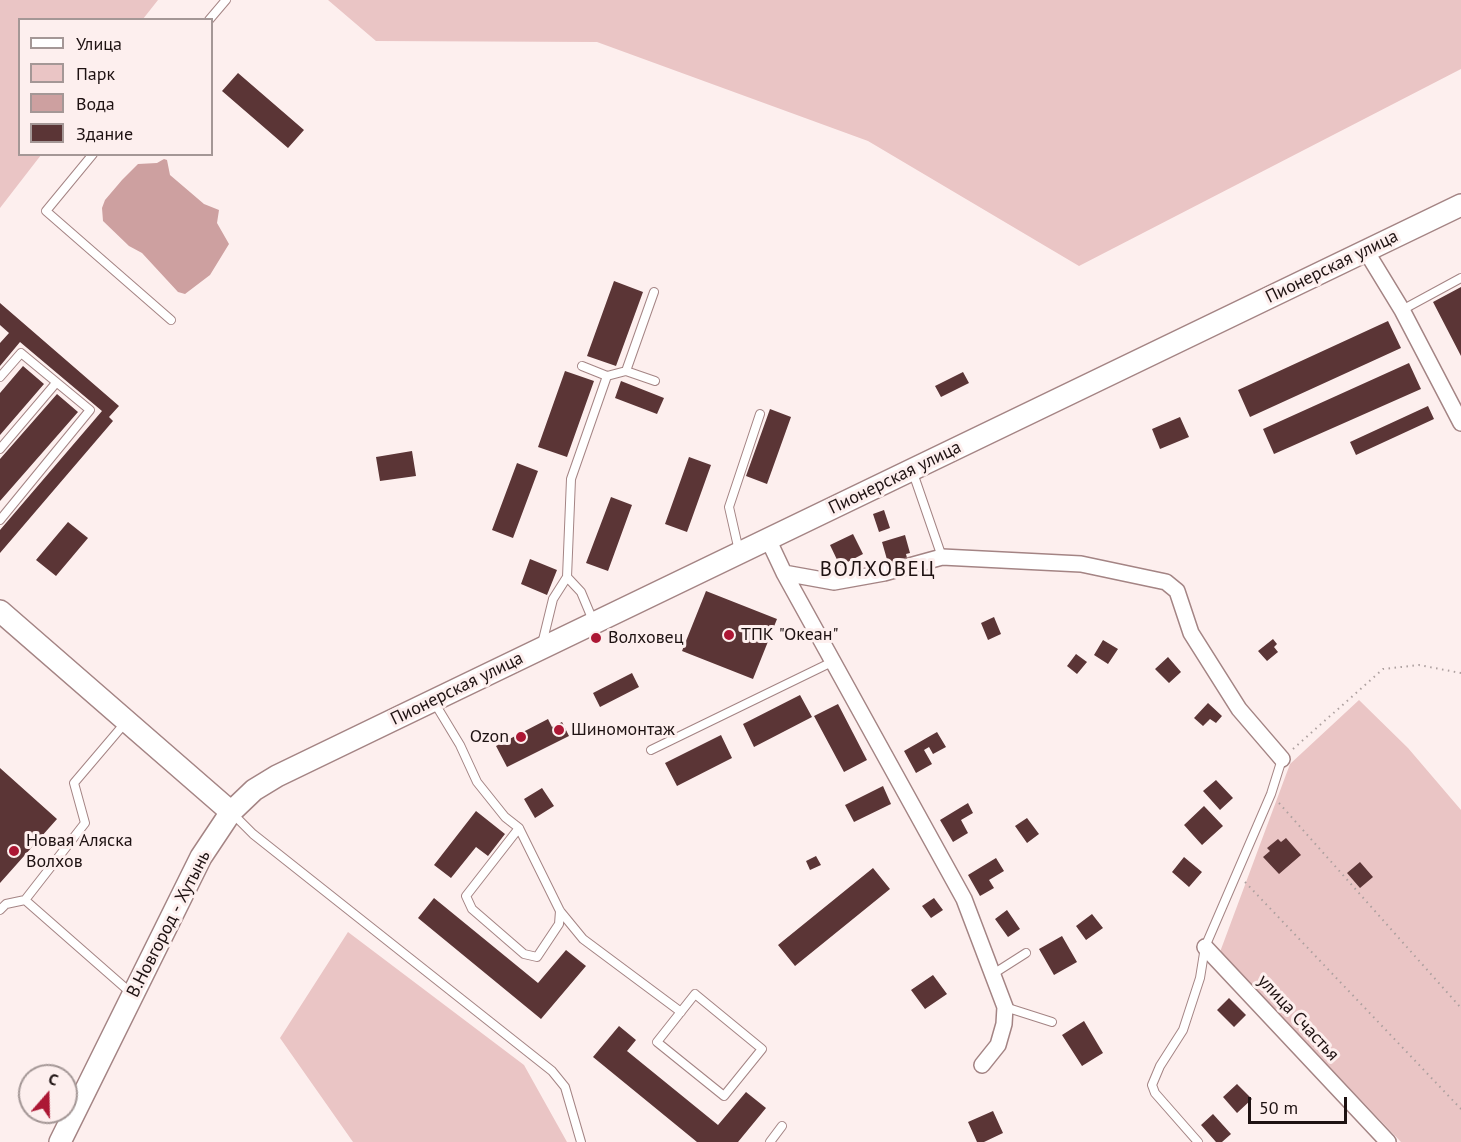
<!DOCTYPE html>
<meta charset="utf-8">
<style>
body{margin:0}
#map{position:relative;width:1461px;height:1142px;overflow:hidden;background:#fdefee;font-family:"PT Sans",sans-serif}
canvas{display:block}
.legend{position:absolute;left:18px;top:18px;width:195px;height:138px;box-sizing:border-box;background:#fdefee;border:2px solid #a49796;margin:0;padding:8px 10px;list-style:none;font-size:18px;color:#1e1212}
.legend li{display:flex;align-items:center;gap:12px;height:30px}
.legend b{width:30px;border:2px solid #a49796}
.north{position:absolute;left:18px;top:1064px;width:60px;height:60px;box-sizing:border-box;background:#fdefee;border:2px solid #a49796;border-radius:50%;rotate:20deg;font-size:16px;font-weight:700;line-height:24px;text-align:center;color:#1e1212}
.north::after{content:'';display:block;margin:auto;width:21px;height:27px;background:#ac1734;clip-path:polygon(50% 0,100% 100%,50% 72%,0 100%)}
.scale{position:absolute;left:1248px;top:1097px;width:99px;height:27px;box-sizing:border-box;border:3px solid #1e1212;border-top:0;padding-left:8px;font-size:18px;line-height:21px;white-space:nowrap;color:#1e1212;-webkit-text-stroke:4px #fdefee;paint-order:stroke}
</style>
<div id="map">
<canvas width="1461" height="1142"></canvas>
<ul class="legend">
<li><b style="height:8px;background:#fff"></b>Улица</li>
<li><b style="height:16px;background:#eac5c5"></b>Парк</li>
<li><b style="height:16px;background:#cda0a0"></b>Вода</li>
<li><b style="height:16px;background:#5b3536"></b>Здание</li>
</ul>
<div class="north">С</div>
<div class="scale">50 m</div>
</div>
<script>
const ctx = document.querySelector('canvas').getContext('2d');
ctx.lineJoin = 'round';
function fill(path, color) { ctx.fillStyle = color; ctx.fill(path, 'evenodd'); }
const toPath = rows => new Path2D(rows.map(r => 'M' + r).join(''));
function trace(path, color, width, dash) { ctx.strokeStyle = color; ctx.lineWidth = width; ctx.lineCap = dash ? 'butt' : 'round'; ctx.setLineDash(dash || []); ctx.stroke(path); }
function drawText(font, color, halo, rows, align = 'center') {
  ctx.font = font + ' "PT Sans",sans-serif'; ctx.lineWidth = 6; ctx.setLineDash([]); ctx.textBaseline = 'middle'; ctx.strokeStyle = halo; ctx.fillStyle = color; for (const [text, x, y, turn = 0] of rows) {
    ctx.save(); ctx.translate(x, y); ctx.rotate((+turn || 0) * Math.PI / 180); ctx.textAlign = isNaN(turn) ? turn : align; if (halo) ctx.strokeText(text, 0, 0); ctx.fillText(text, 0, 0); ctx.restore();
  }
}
fill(toPath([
 [0,0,158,0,143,19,20,20,20,154,41,155,0,208],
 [328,0,1461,0,1461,69,1079,266,868,141,597,42,376,41],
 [1359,700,1408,748,1461,810,1461,1142,1401,1142,1220,952,1290,764],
 [348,932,524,1065,567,1142,353,1142,280,1038]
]), '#eac5c5');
fill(toPath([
 [164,159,167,160,170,175,204,204,219,210,217,223,229,244,210,275,185,294,178,292,142,253,129,246,103,221,102,208,105,200,122,180,138,164,157,163]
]), '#cda0a0');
fill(toPath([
 [238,73,304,130,288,148,222,91],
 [614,281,643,292,616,366,587,356],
 [1461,287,1461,356,1433,302],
 [0,303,119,406,109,417,113,421,0,553,0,530,102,411,20,342,0,366,0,343,9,333,0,325],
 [1388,321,1401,348,1250,417,1238,390],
 [1409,363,1421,389,1274,454,1263,429],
 [23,366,44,384,0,435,0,393],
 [565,371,594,381,567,457,538,447],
 [963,372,969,383,941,397,935,386],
 [621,381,664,398,657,414,615,398],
 [57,394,78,412,0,501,0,459],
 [1428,406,1434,419,1356,455,1350,442],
 [770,409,791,417,767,484,746,476],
 [1180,417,1189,437,1160,449,1152,429],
 [412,451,416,476,380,481,376,457],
 [689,457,711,465,687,532,665,524],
 [517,463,538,471,513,538,492,530],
 [611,497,632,505,608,571,586,563],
 [884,510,890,528,879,532,873,514],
 [68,522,88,538,56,576,36,560],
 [853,534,863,554,840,566,830,545],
 [905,535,910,553,906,554,907,558,888,563,882,542],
 [530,559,557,570,547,595,521,584],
 [706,591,777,619,753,679,682,651],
 [994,617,1001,634,988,640,981,623],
 [1273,639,1277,644,1274,647,1278,652,1267,661,1258,651],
 [1103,640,1118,649,1108,664,1094,655],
 [1076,654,1087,662,1077,674,1067,666],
 [1168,657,1181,672,1169,683,1155,669],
 [632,673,639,687,600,707,593,693],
 [800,695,812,717,754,747,743,724],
 [1208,703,1222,716,1216,723,1210,719,1203,726,1194,718],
 [838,704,867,760,844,772,814,716],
 [548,719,552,727,562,722,569,736,507,767,496,746],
 [937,732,946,747,933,754,929,747,924,750,932,764,916,773,904,751],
 [721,735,732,758,677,786,665,763],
 [0,768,57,819,0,883],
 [1216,780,1233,798,1220,810,1203,791],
 [883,786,891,804,854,822,845,805],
 [542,788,554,806,535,818,524,799],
 [968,803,973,813,961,820,968,833,953,842,940,820],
 [1204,806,1223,826,1202,845,1184,825],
 [476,811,505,834,488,856,476,847,451,878,434,865],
 [1027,818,1039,834,1027,843,1015,826],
 [1286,838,1301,855,1279,874,1263,857,1270,851,1267,848,1278,839,1281,842],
 [816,856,821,865,810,870,806,861],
 [1184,857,1202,872,1189,887,1172,872],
 [996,858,1004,871,989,880,994,888,980,896,968,875],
 [1360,862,1373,877,1360,888,1347,873],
 [873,868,890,889,795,966,778,945],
 [434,898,538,983,566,950,586,966,541,1019,418,918],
 [934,898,943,910,931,918,922,906],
 [1007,910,1020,929,1008,937,995,919],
 [1092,914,1103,928,1086,940,1076,926],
 [1062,936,1077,962,1054,975,1039,949],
 [933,975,947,994,925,1009,911,990],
 [1229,998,1246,1015,1234,1027,1217,1010],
 [1084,1021,1103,1053,1082,1066,1062,1035],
 [619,1026,636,1040,627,1051,718,1125,746,1092,766,1108,738,1142,697,1142,593,1057],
 [1237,1084,1252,1099,1237,1113,1223,1097],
 [993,1111,1003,1133,984,1142,977,1142,968,1122],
 [1213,1114,1231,1134,1222,1142,1216,1142,1201,1125]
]), '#5b3536');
const lane = toPath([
 [209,20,226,0],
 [93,154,46,211,171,320],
 [1402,310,1461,278],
 [582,366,607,376],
 [626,371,655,381],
 [0,377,21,353,90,410,0,520],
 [0,449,56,383],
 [912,470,942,557],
 [739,551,729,507,760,414],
 [567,577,571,479,607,376,626,371,654,292],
 [542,644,553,599,567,577,581,592,594,623],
 [434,702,460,745,477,782,505,817,519,828,560,911,583,939,681,1012],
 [651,750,832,662],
 [232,813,253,834,552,1071,565,1087,581,1142],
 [519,828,466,896,472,909,524,954,537,957,559,924,560,911],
 [25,900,85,823,74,783,125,723],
 [0,910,6,904,25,900,131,993],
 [993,974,1026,953],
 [695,994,762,1049,724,1096,657,1042,695,994],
 [1005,1007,1052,1022],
 [770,1142,782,1126],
 [1198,1142,1155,1093,1152,1085,1160,1066,1183,1030,1200,978,1205,947,1271,794,1282,759]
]);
const street = toPath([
 [1366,251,1402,310,1461,423],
 [768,539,784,573,964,899,1005,1007,1004,1024,998,1045,982,1065],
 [784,573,834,582,884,573,942,557,1081,564,1166,582,1177,591,1191,633,1239,709,1282,759],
 [1205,947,1388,1142]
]);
const secondary = toPath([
 [0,611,231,812],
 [60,1142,201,857,231,812,254,790,277,776,395,719,1461,205]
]);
trace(lane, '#a48484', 10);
trace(street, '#a48484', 18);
trace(secondary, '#a48484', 24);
trace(toPath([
 [1293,749,1383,669,1419,665,1461,673],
 [1279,803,1461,1008],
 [1245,882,1461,1109]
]), '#ada09f', 2, [1.5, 4.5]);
trace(lane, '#fff', 8);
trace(street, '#fff', 15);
trace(secondary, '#fff', 21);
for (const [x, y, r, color] of [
 [729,635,6,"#ac1734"],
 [596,638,6,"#ac1734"],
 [559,730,6,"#ac1734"],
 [521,737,6,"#ac1734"],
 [14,851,6,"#ac1734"]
]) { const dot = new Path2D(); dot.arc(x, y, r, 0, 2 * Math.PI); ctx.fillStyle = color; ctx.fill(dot); trace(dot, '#fdefee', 2); }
drawText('18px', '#1e1212', '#fdefee', [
 ["Пионерская улица",1332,267,-26],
 ["Пионерская улица",895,478,-26],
 ["Пионерская улица",457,689,-26],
 ["В.Новгород - Хутынь",169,924,-63],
 ["улица Счастья",1298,1018,47]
]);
drawText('18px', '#1e1212', '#fdefee', [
 ["ТПК \"Океан\"",741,635],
 ["Волховец",608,638],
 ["Шиномонтаж",571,730],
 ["Ozon",509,737,"right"],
 ["Новая Аляска",26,841],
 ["Волхов",26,862]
], 'left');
ctx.letterSpacing = '1.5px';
drawText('21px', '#1e1212', '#fdefee', [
 ["ВОЛХОВЕЦ",878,570]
]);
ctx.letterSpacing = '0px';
</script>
